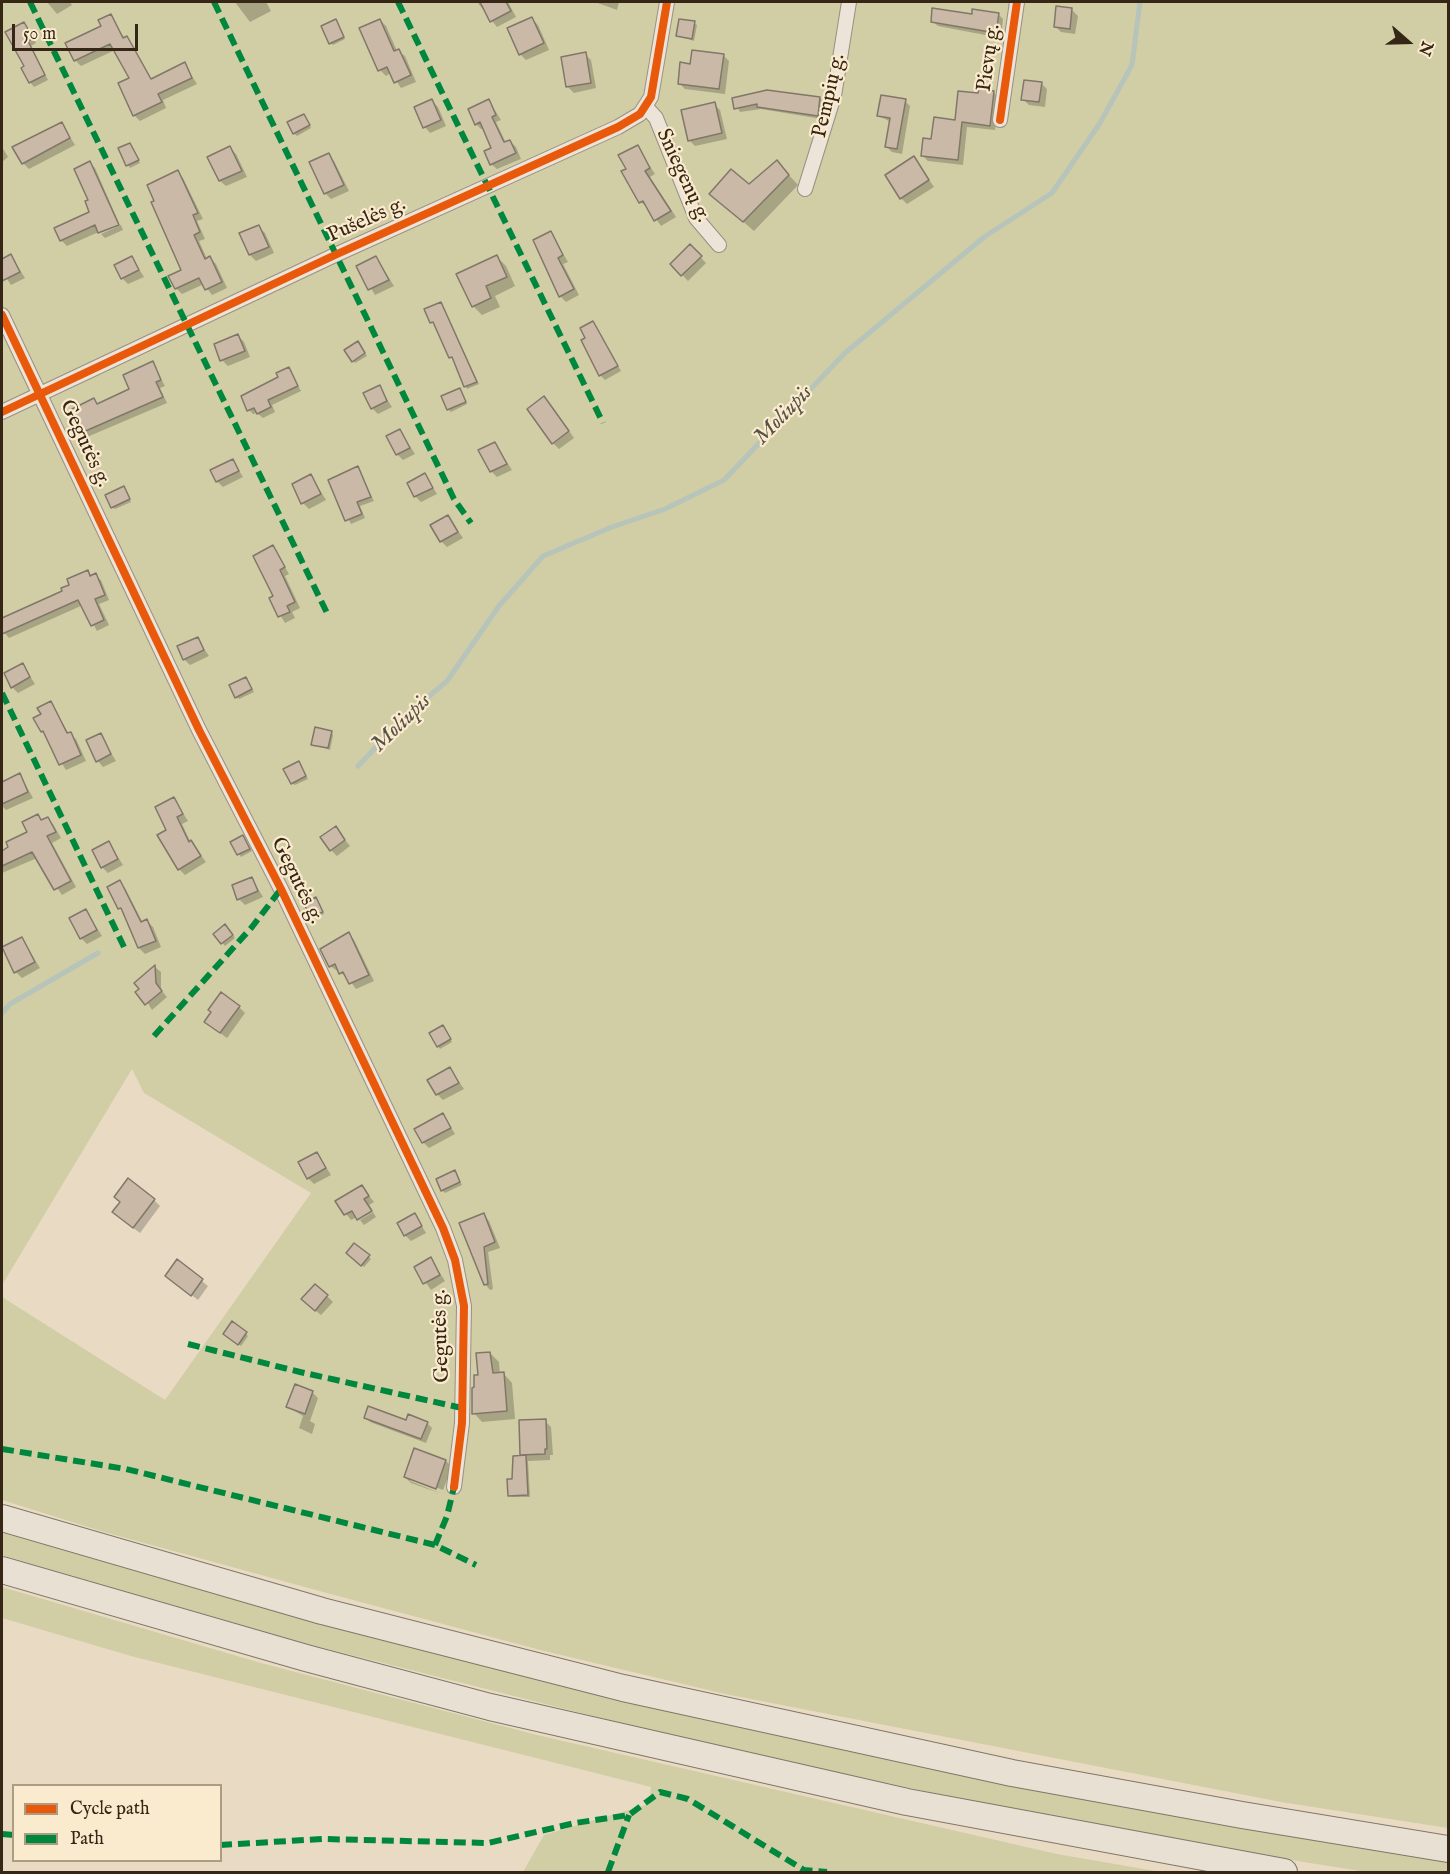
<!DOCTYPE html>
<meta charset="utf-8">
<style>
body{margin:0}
#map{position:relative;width:1450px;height:1874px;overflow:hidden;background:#e9dbc3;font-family:"IM FELL English",serif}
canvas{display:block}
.frame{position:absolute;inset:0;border:3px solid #362616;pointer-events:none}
.legend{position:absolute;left:12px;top:1784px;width:210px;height:78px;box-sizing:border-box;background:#faeace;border:2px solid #ac9c84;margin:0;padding:8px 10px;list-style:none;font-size:18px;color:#362616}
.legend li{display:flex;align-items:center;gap:12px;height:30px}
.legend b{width:30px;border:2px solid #ac9c84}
.north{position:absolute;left:1378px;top:12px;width:60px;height:60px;-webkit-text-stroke:4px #faeace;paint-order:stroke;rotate:110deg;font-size:16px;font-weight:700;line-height:24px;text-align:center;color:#362616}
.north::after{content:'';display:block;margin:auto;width:21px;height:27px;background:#362616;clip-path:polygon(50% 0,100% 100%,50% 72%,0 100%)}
.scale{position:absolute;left:12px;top:24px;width:126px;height:27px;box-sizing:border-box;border:3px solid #362616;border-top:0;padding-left:8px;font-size:18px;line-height:21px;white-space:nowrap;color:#362616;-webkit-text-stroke:4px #faeace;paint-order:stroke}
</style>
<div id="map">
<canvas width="1450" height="1874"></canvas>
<div class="frame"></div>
<ul class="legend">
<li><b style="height:8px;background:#e8590c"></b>Cycle path</li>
<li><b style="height:8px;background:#00873e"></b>Path</li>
</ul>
<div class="north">N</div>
<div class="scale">50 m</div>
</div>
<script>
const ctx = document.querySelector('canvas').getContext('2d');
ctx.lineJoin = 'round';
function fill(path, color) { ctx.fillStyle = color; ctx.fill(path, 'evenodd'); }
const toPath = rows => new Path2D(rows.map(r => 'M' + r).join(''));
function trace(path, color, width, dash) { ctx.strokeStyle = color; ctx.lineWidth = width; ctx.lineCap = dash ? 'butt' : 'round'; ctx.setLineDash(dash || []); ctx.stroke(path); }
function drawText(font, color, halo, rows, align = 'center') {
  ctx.font = font + ' "IM FELL English",serif'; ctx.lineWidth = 4.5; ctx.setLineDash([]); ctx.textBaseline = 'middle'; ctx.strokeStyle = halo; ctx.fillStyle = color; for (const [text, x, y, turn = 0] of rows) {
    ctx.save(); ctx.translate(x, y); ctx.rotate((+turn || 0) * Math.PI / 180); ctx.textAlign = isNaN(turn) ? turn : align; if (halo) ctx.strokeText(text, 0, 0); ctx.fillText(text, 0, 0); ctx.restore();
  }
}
fill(toPath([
 [2,2,1448,2,1448,1828,1281,1802,725,1694,540,1650,323,1592,104,1532,2,1500,2,1297,165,1400,311,1193,144,1093,132,1069,2,1285],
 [2,1529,208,1591,1448,1859,1448,1872,1366,1872,1192,1844,1060,1820,700,1743,300,1642,2,1555],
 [2,1587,261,1663,537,1735,1057,1854,1161,1872,523,1872,544,1835,649,1804,651,1787,131,1656,2,1618]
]), '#d1cda5');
fill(toPath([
 [47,2,70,2,72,5,57,14],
 [235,2,266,2,271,11,250,22],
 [477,2,508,2,516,17,497,27],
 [595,2,619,2,617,10],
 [1072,10,1078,16,1075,34,1061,32,1055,26],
 [998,14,1003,19,1001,38,938,26,932,21],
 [110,15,125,39,132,44,152,80,184,64,197,84,163,100,166,108,140,121,134,115,131,79,115,50,81,66,75,60],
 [532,19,538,25,549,50,526,60,520,54],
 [380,20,386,26,397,51,405,56,416,82,401,88,391,73,386,76,380,70],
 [694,23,697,25,694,41,677,35],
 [24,24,36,43,31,46,48,80,34,87,30,82,26,67],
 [338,24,345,39,333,45,330,43],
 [585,54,591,60,596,88,574,93,568,87],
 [723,55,729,61,725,94,685,89,679,83,691,65],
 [1041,83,1047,89,1045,107,1029,105,1023,99],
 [994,93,999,98,995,130,967,127,963,165,928,161,922,155,932,141,956,122,980,95],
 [820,98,824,103,822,119,761,109,740,112,733,99],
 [432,101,438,107,446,126,430,133,425,127],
 [489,101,501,120,496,122,506,143,510,141,516,147,521,159,497,169,491,164,493,149,484,128,481,129,476,124],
 [905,101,910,106,902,154,892,152,887,147,891,122,879,116],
 [714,104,720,110,727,139,695,146,689,140],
 [306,118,311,128,297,136,294,133],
 [62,124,75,145,29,169,23,163],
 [130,144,140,163,130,168,128,165],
 [2,147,8,157,2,162],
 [637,147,655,174,650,177,676,217,661,226,648,207,640,202,628,170],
 [230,148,236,154,247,177,226,186,220,181],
 [328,155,334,161,349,191,331,199,325,193],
 [914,158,934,187,907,204,901,198],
 [777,162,798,185,754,231,711,194,749,186],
 [90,163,95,168,119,223,67,246,61,240,91,212],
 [177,172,183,178,203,219,197,221,205,239,199,241,207,259,210,258,216,264,227,288,212,295,204,284,182,294,176,288,183,270,156,202],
 [121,225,123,230,105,238,101,234],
 [259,227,265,233,274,253,256,261,250,255,241,234],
 [550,232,568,262,563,264,579,295,566,302,560,296],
 [690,246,706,263,688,281,672,264],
 [11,256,25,278,11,285,2,271,2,260],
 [376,257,394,286,375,295,358,267],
 [497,257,506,266,515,286,495,296,500,307,482,315,473,306],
 [132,258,144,277,128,284,122,278],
 [441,304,479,384,467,389,436,324,431,322],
 [593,323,621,371,605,380,600,375,587,339],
 [238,336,244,342,250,357,228,366,222,360],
 [360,346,367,356,355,363,353,361],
 [152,363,165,386,160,388,167,403,87,437,82,432,94,400,99,405,131,390],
 [288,368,301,391,272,405,275,412,263,418,257,413,253,414,249,410],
 [379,387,392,407,378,414,372,408],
 [462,393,467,404,451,412,448,409],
 [550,404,574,438,559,449,553,443],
 [400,431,415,454,403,460,397,454],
 [495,443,512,470,497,477,491,471],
 [233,461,243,477,223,487,217,481],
 [357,468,374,501,360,506,365,518,351,524,330,481],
 [425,475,437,494,421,502,415,496],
 [311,476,326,500,309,509,303,503],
 [126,490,131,502,115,509,112,507],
 [448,517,463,538,447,547,441,541],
 [273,547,289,574,285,576,300,608,292,612,295,618,285,623,271,599,275,597],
 [87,572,101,580,109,600,99,604,109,625,97,631,83,605,9,638,4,632,2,619,63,591],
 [197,639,209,656,190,665,184,659],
 [23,665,35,684,18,693,12,687],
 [246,679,254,692,239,699,237,697],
 [51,703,69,734,76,739,86,761,66,770,42,731,43,715],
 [331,732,333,735,330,750,313,744],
 [100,735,116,761,103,767,98,761],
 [301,766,308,779,295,785,292,783],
 [20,775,33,798,6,810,2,806,2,783],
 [174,799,188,821,182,824,190,841,206,862,185,875,179,869,168,831],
 [38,816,43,821,47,818,53,824,61,838,52,843,76,887,62,895,37,858,2,873,2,852,29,832],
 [335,828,350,846,337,856,331,850],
 [243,837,252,851,241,857,232,842],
 [109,843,123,865,108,873,102,867],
 [252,879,263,897,245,905,239,899],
 [119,882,125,888,143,923,147,921,153,927,161,947,145,954,139,948,125,914,120,908],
 [316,899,324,914,314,919,311,916],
 [86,911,102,936,87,944,81,938],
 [228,929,235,938,225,946,215,934],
 [349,934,354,940,374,981,356,989,348,978,330,966],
 [22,939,40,968,22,978,16,972],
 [155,967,161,972,161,990,167,997,152,1010,136,983],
 [239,1007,245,1013,227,1038,212,1027],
 [445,1030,452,1042,440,1049,438,1046],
 [450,1069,464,1089,443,1100,437,1094],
 [443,1115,455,1134,429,1148,423,1142],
 [317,1153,331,1175,314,1184,308,1178],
 [455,1172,462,1185,445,1193,442,1190],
 [362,1187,374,1202,369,1205,372,1209,351,1220,337,1202],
 [154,1200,160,1206,140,1233,120,1218],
 [373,1212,376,1217,364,1225,360,1220],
 [415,1215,426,1233,411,1241,405,1235],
 [484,1215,489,1221,500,1248,488,1252,493,1289,490,1290,485,1284,461,1224],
 [355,1245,371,1259,364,1267,348,1253],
 [431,1259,445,1281,431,1290,416,1268],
 [177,1261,208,1286,198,1300,173,1281],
 [327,1296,333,1302,321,1315,309,1305],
 [246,1334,248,1336,241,1346,227,1336],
 [490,1353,499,1362,500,1374,504,1374,512,1383,515,1419,482,1422,474,1413,480,1376],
 [312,1392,318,1398,310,1421,315,1424,312,1434,299,1428,303,1416,288,1407],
 [366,1417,427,1423,432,1428,426,1443,370,1422],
 [545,1421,551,1427,553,1455,550,1455,550,1460,528,1461,530,1497,512,1497,509,1495,524,1457,522,1455],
 [415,1450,446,1461,452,1467,443,1490,410,1478,410,1481,442,1494,411,1483,405,1477]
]), '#0003');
trace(toPath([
 [358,766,406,716,447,681,499,606,543,556,612,527,665,509,724,480,845,353,984,237,1052,193,1100,123,1132,65,1140,2],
 [2,1013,10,1004,98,953]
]), '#b6c4ba', 5);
const building = toPath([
 [480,2,506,2,511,11,490,22,480,2],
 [1056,6,1072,8,1070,29,1054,27,1056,6],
 [932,8,972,14,972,9,999,13,996,33,931,22,932,8],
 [111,14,123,38,127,36,151,79,185,62,192,78,158,94,162,102,133,116,118,83,129,78,110,44,74,61,65,43,101,26,98,20,111,14],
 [532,17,544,43,519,55,507,28,532,17],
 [336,19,344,37,329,44,321,26,336,19],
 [380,19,394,51,399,49,411,75,394,83,387,67,378,71,359,28,380,19],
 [679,19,695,21,692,39,676,36,679,19],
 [24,22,33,38,28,41,45,75,29,83,21,68,24,66,5,32,24,22],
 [692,50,724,54,719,89,678,84,680,62,690,64,692,50],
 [586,52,591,83,566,87,561,57,586,52],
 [1024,80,1042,82,1039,102,1021,100,1024,80],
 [979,89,994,91,990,126,962,122,958,160,921,156,923,138,931,139,934,117,955,120,958,91,978,93,979,89],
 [767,90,820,97,818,116,757,107,757,104,734,109,732,98,767,90],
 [881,95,906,99,897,149,885,147,890,118,877,116,881,95],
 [432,99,441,120,423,128,414,107,432,99],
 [489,99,496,115,492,117,504,142,510,140,516,153,490,165,484,151,491,148,480,122,475,125,468,109,489,99],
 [715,102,722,133,688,141,681,110,715,102],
 [304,114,310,125,293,134,287,122,304,114],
 [62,122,70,138,22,164,12,147,62,122],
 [130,143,139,160,126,166,118,148,130,143],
 [638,145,650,168,645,171,671,211,654,221,643,201,639,203,621,171,626,169,618,155,638,145],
 [230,146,242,171,219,181,207,157,230,146],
 [329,153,344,185,324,194,309,162,329,153],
 [914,156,929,180,900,199,885,175,914,156],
 [777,160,789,175,743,222,709,194,731,169,749,184,777,160],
 [90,161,119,225,98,233,95,225,60,241,54,228,89,212,85,201,88,200,74,169,90,161],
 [178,170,198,213,193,215,200,232,194,235,205,259,210,256,222,282,205,290,199,278,175,289,168,276,181,270,151,202,154,201,147,185,178,170],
 [259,225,269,247,249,255,239,233,259,225],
 [551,231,563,255,558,258,574,289,559,297,533,240,551,231],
 [690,244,702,256,681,276,670,264,690,244],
 [11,254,20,272,2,281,2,259,11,254],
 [497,255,507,277,486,286,491,298,472,307,456,274,497,255],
 [132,256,139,270,121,279,114,265,132,256],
 [376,256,389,280,368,290,356,266,376,256],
 [441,302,477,382,464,387,452,357,449,358,433,322,430,323,424,309,441,302],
 [593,321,618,366,599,376,581,340,585,338,580,328,593,321],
 [238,334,245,351,220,361,214,344,238,334],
 [358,341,365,353,352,362,344,350,358,341],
 [153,361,161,380,156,382,163,397,81,433,70,410,94,398,97,404,129,389,123,375,153,361],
 [289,367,298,386,268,400,271,407,257,414,254,408,247,411,241,396,278,377,276,373,289,367],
 [380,385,387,401,371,409,363,393,380,385],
 [460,388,466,402,447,410,441,396,460,388],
 [544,396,569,431,552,444,527,409,544,396],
 [400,429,410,448,396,455,386,436,400,429],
 [495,442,507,464,490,472,478,450,495,442],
 [233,459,239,471,216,482,210,470,233,459],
 [358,466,371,497,357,502,362,514,345,521,328,480,358,466],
 [425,473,433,488,414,497,407,483,425,473],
 [311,474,321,494,301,504,292,484,311,474],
 [124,486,130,499,111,508,105,495,124,486],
 [448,515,458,532,440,542,430,525,448,515],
 [273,545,285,567,280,570,295,602,287,606,290,612,278,617,269,598,273,596,253,556,273,545],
 [88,570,90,576,96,573,105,595,95,599,104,620,91,626,78,600,2,634,2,618,62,591,61,588,69,585,67,579,88,570],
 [198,637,204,650,183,660,177,646,198,637],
 [23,663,30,677,11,688,4,673,23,663],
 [246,677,252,689,235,698,229,685,246,677],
 [51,701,67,733,71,732,81,755,59,765,43,731,41,732,33,718,41,714,37,708,51,701],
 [315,727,332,731,328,748,311,745,315,727],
 [101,733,111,754,96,762,86,740,101,733],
 [299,761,306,776,291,784,283,769,299,761],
 [20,773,28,792,2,804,2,782,20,773],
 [174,797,183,814,177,817,189,842,191,840,201,856,178,870,157,835,166,830,155,807,174,797],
 [38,814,41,820,48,817,56,832,47,836,71,881,54,890,32,852,2,866,2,851,8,847,6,842,27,832,22,822,38,814],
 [336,826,345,840,330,851,320,837,336,826],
 [243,835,250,849,237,855,230,842,243,835],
 [109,841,118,859,101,868,92,850,109,841],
 [252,877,258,891,237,900,232,885,252,877],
 [120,880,141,922,147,919,156,941,138,948,121,908,118,909,107,887,120,880],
 [316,897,323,912,310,917,304,903,316,897],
 [86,909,97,930,80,939,69,918,86,909],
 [225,924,233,935,221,944,213,934,225,924],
 [349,932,369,975,349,984,343,972,339,974,335,964,329,967,320,949,349,932],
 [22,937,35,962,14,973,2,947,22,937],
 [155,965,156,983,162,991,145,1005,135,992,139,989,134,983,155,965],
 [221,992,240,1006,220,1033,204,1022,211,1012,208,1010,221,992],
 [443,1025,451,1039,437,1047,429,1033,443,1025],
 [450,1067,459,1083,436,1095,427,1080,450,1067],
 [443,1113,451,1128,422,1143,414,1129,443,1113],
 [317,1152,326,1168,307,1179,298,1162,317,1152],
 [455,1170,460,1182,441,1191,436,1179,455,1170],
 [128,1178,155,1199,133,1228,112,1212,120,1202,114,1197,128,1178],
 [362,1185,369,1196,364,1199,372,1211,357,1220,352,1211,344,1215,335,1201,362,1185],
 [415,1213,422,1226,404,1236,397,1223,415,1213],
 [484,1213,495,1242,484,1247,488,1284,484,1285,459,1223,484,1213],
 [354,1243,370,1255,361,1266,346,1253,354,1243],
 [431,1257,440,1275,423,1284,414,1267,431,1257],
 [177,1259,203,1279,191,1296,165,1276,177,1259],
 [315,1284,328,1295,315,1311,301,1299,315,1284],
 [232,1321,247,1332,238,1345,223,1334,232,1321],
 [490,1352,493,1373,504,1372,507,1411,472,1414,472,1388,474,1387,474,1375,478,1375,476,1353,490,1352],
 [295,1384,313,1391,305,1414,286,1407,295,1384],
 [368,1406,406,1420,408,1414,428,1422,421,1439,364,1418,368,1406],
 [546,1419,547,1449,545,1449,545,1454,520,1455,519,1420,546,1419],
 [414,1448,446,1460,436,1489,404,1477,414,1448],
 [526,1455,528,1495,508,1496,507,1479,512,1479,513,1456,526,1455]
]);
fill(building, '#cbb9a8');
trace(building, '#817769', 1.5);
const minor = toPath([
 [646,107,656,118,696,218,719,245],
 [1000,120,1017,2],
 [805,189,834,96,849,2],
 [2,315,199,730,281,889,443,1228,455,1260,464,1306,462,1423,454,1487],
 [2,412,335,255,618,127,640,114,651,97,667,2]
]);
const motorway = toPath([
 [2,1518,322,1611,623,1688,1012,1773,1242,1815,1448,1849],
 [2,1570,306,1658,490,1707,907,1802,1284,1872]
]);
trace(minor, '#9a9081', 16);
trace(motorway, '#817769', 28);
trace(minor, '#ece4d8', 14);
trace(motorway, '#e8e0d2', 26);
trace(toPath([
 [30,2,327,613],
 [214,2,454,499,471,523],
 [398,2,603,423],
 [2,693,124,947],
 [154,1036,252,927,281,889],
 [188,1344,300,1372,462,1408],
 [2,1449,126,1469,435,1545,476,1565],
 [435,1545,447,1516,454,1487],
 [2,1834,14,1835],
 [220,1845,323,1839,488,1843,575,1823,629,1815,660,1792,688,1799,804,1870,827,1872],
 [608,1872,629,1815]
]), '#00873e', 6, [12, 6]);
trace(toPath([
 [1000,120,1017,2],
 [2,315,199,730,281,889,443,1228,455,1260,464,1306,462,1423,454,1487],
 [2,412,335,255,618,127,640,114,651,97,667,2]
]), '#e8590c', 8);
drawText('21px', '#362616', '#faeace', [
 ["Pievų g.",990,58,-82],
 ["Pempių g.",830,96,-77],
 ["Sniegenų g.",682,176,65],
 ["Pušelės g.",367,221,-24],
 ["Gegutės g.",84,444,65],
 ["Gegutės g.",296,881,64],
 ["Gegutės g.",442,1336,-92]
]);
drawText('italic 22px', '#565246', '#faeace', [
 ["Moliupis",784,416,-46],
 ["Moliupis",402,724,-44]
]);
</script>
